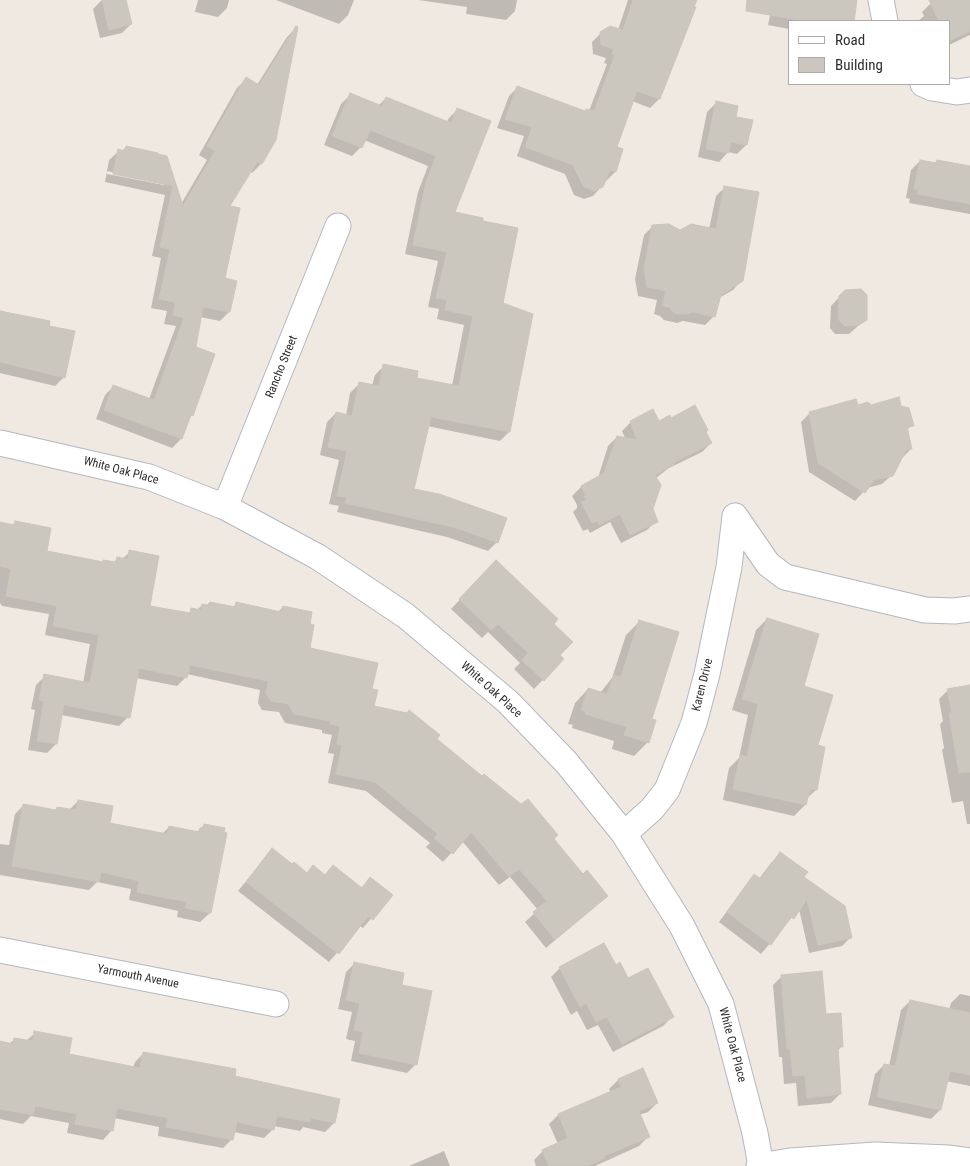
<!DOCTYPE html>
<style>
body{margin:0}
#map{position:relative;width:970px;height:1166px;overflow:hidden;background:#efe9e1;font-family:"Roboto Condensed",sans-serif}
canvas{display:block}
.legend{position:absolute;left:788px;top:20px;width:162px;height:65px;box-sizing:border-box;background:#fff;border:1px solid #ababab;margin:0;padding:6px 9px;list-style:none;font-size:15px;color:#2e2e2e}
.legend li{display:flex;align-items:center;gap:10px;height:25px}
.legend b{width:25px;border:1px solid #ababab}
</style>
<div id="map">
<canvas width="970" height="1166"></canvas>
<ul class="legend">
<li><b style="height:6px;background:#fff"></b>Road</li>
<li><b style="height:14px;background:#cbc7bf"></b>Building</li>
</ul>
</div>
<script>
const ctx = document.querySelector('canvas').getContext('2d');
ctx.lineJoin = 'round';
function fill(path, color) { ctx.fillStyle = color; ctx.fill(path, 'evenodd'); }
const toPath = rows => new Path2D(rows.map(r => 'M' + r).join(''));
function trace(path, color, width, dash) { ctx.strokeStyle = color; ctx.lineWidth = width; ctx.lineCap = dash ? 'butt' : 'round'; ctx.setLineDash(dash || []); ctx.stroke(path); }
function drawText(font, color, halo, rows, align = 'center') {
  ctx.font = font + ' "Roboto Condensed",sans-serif'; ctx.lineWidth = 5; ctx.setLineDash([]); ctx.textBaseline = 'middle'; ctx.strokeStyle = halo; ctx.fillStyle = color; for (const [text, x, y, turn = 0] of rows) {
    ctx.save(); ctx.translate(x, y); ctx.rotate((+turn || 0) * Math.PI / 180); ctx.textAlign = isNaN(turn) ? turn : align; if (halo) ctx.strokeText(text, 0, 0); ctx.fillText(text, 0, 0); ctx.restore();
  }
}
fill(toPath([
 [102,0,124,0,131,24,122,33,100,38,93,9],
 [198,0,229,0,227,8,218,17,195,12],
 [276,0,354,0,348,15,339,24],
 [418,0,517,0,515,11,506,20,466,14,467,7],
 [628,0,696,0,659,99,650,108,632,101,616,147,615,172,606,181,605,180,602,186,593,196,584,199,574,195,565,174,517,156,524,136,497,128,509,96,518,87,585,112,589,111,607,64,604,63,606,58,593,54,592,42,601,33,618,30],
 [773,0,856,0,852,21,789,21,789,29,768,25],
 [937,0,970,0,970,35,949,45,949,21,918,21,924,16,922,12,931,3],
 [296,28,275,140,261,164,252,173,250,171,229,207,223,279,235,282,229,312,220,321,200,317,194,347,192,415,189,418,181,439,172,448,96,419,105,395,114,386,149,399,176,326,164,324,167,311,151,308,161,258,152,256,165,195,105,182,109,160,119,151,122,151,126,147,166,157,181,204,207,160,199,155,237,88,246,79,257,85,287,37],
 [107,171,164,183,164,185,107,174],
 [350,95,378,106,386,98,446,123,449,118,458,109,453,213,501,304,509,432,500,441,427,426,413,490,497,542,488,551,447,537,337,512,339,506,329,504,339,460,320,455,327,422,336,413,346,416,350,393,359,384,372,386,375,375,384,366,415,379,452,386,464,325,437,319,439,309,428,307,438,261,405,254,418,192,428,166,364,140,361,147,352,156,324,145,341,104],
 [716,103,735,118,746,145,737,154,728,152,719,162,698,157,707,112],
 [920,161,934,164,937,161,970,167,970,214,909,203,910,199,906,198,911,170],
 [725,187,742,280,733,290,719,298,714,316,705,325,683,321,677,323,664,320,660,316,654,314,657,300,638,296,635,279,644,235,653,226,680,231,709,229,716,196],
 [845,291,866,319,849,334,835,334,830,328,831,306],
 [0,312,48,326,64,377,55,386,0,373],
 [857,407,900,407,912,425,906,431,911,449,902,458,892,475,882,484,867,488,855,501,809,472,801,422,810,413],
 [671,419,705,432,711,443,702,452,669,468,656,478,652,509,656,521,647,530,621,543,610,522,590,533,588,529,583,531,573,512,577,508,577,505,572,496,581,487,598,478,608,446,617,437,625,438,622,431,631,422,659,423],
 [15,522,45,552,102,563,104,561,113,563,117,559,122,559,130,552,148,607,188,614,192,610,197,610,202,605,232,608,236,604,277,613,283,607,308,648,371,690,373,707,435,739,552,839,597,904,546,948,525,922,538,910,510,877,499,885,462,841,443,862,426,847,430,843,366,791,328,783,334,754,328,753,332,735,322,733,322,730,285,723,279,712,262,710,258,703,260,690,187,674,186,677,177,686,136,678,128,717,119,726,61,715,56,744,47,753,28,750,35,710,31,709,36,685,45,676,83,683,90,644,45,635,49,614,2,606,0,603,0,523,12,526],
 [496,562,552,624,558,655,563,659,534,689,514,669,520,663,488,632,482,638,451,609],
 [767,619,802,687,816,746,816,790,806,799,805,805,794,816,723,800,729,768,739,758,748,715,732,710,756,630],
 [640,621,650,720,648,742,634,756,612,749,614,741,572,728,573,725,568,724,575,703,588,689,600,693,612,678,626,635],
 [948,690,970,693,970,824,967,824,963,801,952,803,942,750,944,748,940,724,943,721,939,699],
 [78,801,109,824,162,834,169,827,196,833,204,825,225,834,210,913,200,922,177,917,178,911,129,900,131,889,97,882,89,890,0,875,0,844,9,845,15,814,24,805,54,811,58,808,69,810],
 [272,850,292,866,306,874,324,876,333,867,360,889,370,879,391,895,363,928,360,926,329,962,238,891],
 [780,854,802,877,851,937,842,946,809,953,799,909,761,954,719,922,746,885,755,876,759,879,771,863],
 [355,963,400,986,416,1064,407,1073,351,1061,355,1041,346,1039,352,1012,338,1009,346,972],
 [615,966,628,979,672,1017,663,1026,613,1052,598,1025,587,1030,577,1011,571,1015,551,977,560,968],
 [782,976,825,1015,842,1046,837,1051,840,1094,831,1103,798,1106,796,1083,784,1084,782,1057,779,1057,773,985],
 [960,994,970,996,970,1086,946,1081,940,1110,931,1119,868,1105,875,1074,884,1065,889,1066,901,1010,910,1001,949,1010,951,1003],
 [35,1033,68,1055,133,1068,135,1062,144,1053,233,1077,334,1123,325,1132,303,1127,300,1131,274,1126,273,1129,264,1138,234,1132,232,1139,223,1148,158,1136,159,1127,114,1118,112,1130,103,1140,67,1133,69,1123,31,1116,23,1124,0,1119,0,1043,9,1044,15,1039,26,1041],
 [643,1070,657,1103,648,1112,639,1115,648,1137,639,1146,595,1166,536,1166,534,1160,543,1151,558,1144,549,1124,558,1115,611,1092,609,1089,618,1080],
 [444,1151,450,1166,409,1166]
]), '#0003');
const building = toPath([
 [102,0,126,0,132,24,109,30,102,0],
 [633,0,697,0,694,7,696,7,660,99,637,91,617,147,623,149,616,172,610,170,603,187,594,191,583,186,573,165,525,147,532,127,505,119,517,86,585,111,586,109,594,111,615,55,612,54,614,49,601,45,600,32,610,26,623,30,633,0],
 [747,0,857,0,854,21,805,21,746,11,747,0],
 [929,0,970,0,970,31,949,41,949,21,939,21,929,0],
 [296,26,298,27,276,140,262,164,257,162,230,206,240,208,225,278,237,281,230,312,203,307,196,347,215,354,193,416,191,415,182,439,104,410,113,385,154,400,184,318,173,315,175,302,159,299,170,249,160,247,173,186,113,174,118,149,125,151,126,146,158,153,158,154,167,156,183,206,215,151,207,146,246,77,259,85,296,26],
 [350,93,382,106,386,97,451,123,457,108,491,121,455,212,483,218,483,221,518,228,503,303,533,314,510,432,431,417,414,489,439,494,507,518,498,543,457,528,345,503,347,497,337,496,347,451,328,447,336,412,352,416,359,382,379,386,383,364,418,371,417,378,459,386,473,316,445,310,447,300,436,298,447,252,413,245,426,182,436,156,370,130,362,148,332,136,350,93],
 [716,101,738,106,736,117,753,120,747,145,731,142,729,153,706,149,716,101],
 [920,160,936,163,937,160,970,166,970,204,917,194,918,190,914,189,920,160],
 [724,186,759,192,743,281,721,295,715,317,693,312,687,314,678,314,673,312,669,307,662,306,666,291,647,287,644,269,652,225,669,224,680,230,691,224,716,229,724,186],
 [861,289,867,295,867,320,859,325,845,326,838,319,839,296,845,290,861,289],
 [0,311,50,321,49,326,75,331,65,378,0,362,0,311],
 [899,397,901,406,909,408,914,426,907,427,912,449,906,450,893,476,874,480,865,493,818,463,809,412,856,399,858,405,868,402,871,405,899,397],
 [695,405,708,430,706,432,712,443,673,463,674,465,655,475,661,485,653,509,658,522,630,535,620,514,599,525,597,521,592,523,581,502,586,500,584,496,586,496,581,486,604,473,617,436,637,440,630,421,653,409,659,421,670,415,671,418,695,405],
 [15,521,51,528,47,551,103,562,103,560,116,562,117,557,128,559,129,550,159,556,150,606,190,613,191,608,201,610,202,604,207,605,210,602,235,607,236,602,281,612,283,606,312,612,310,624,314,625,310,648,378,663,372,689,378,690,374,706,407,713,409,710,440,735,437,739,482,776,484,774,521,804,528,799,558,835,554,839,583,874,587,870,608,896,555,940,533,912,547,901,519,869,509,877,471,832,453,854,434,838,438,834,375,782,336,774,342,745,337,744,340,726,330,724,330,721,294,714,288,704,271,701,266,693,268,681,190,665,187,678,139,668,130,718,64,705,57,744,37,741,44,701,39,700,44,674,90,683,99,635,53,626,57,606,6,596,11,569,0,566,0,522,14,525,15,521],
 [496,560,558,619,554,624,573,642,560,655,564,659,544,681,522,660,528,653,498,624,491,630,459,599,496,560],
 [767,618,819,634,804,686,833,695,818,745,825,747,817,790,810,789,806,805,733,789,740,755,747,757,758,704,742,699,767,618],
 [639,620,679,632,652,719,656,720,649,743,624,735,627,727,585,714,586,712,581,710,588,688,607,694,614,675,621,677,639,620],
 [970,685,970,772,959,773,949,713,952,713,947,689,970,685],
 [78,800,113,806,110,823,167,834,169,826,199,832,200,828,203,828,204,824,225,828,224,832,227,833,211,913,185,908,187,902,137,892,139,881,101,872,99,882,12,866,23,804,56,810,57,807,76,810,78,800],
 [272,848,292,864,294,862,307,873,313,865,325,875,333,865,362,888,370,877,393,895,373,920,368,916,339,954,246,882,272,848],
 [780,852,808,872,804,877,845,906,852,938,818,945,807,899,794,919,791,917,771,945,727,912,754,874,761,879,780,852],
 [604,943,616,965,620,962,628,978,648,968,674,1017,622,1044,607,1017,596,1022,586,1003,580,1007,559,967,604,943],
 [354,962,404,973,402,985,432,991,417,1065,359,1053,363,1032,354,1030,360,1003,346,1000,354,962],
 [822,971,826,1014,841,1013,843,1047,838,1047,841,1094,807,1098,805,1075,793,1076,790,1049,787,1049,781,975,822,971],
 [910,1000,970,1013,970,1075,950,1071,941,1110,877,1097,884,1064,895,1066,910,1000],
 [34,1031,72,1038,69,1054,140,1068,143,1052,236,1069,235,1076,340,1099,335,1123,311,1118,310,1122,277,1116,274,1130,237,1122,233,1140,166,1127,168,1118,117,1108,113,1131,75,1124,77,1114,35,1106,33,1115,0,1109,0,1041,13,1044,14,1038,33,1041,34,1031],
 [643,1068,658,1103,639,1111,650,1137,604,1156,605,1158,587,1166,549,1166,542,1150,568,1138,558,1114,621,1087,618,1079,643,1068]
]);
fill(building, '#cbc7bf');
trace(building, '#cbc5ba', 1);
const minor = toPath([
 [881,0,885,21],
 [923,84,932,88,957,92,970,90],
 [0,443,149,477,225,507,318,557,406,616,508,702,566,762,624,834,682,926,721,1004,755,1133,761,1166],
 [225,507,338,226],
 [735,516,768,564,785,577,925,610,954,611,970,609],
 [624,834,652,809,667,790,694,723,707,674,729,567,735,516],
 [0,950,276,1004],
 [759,1166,790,1161,875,1155,949,1158,970,1161]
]);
trace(minor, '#b4b7c1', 27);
trace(minor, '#fff', 25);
drawText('12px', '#2e2e2e', '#fff', [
 ["Rancho Street",282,367,-68],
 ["White Oak Place",121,471,15],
 ["Karen Drive",703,685,-76],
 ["White Oak Place",491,690,42],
 ["Yarmouth Avenue",138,977,11],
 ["White Oak Place",732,1045,75]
]);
</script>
